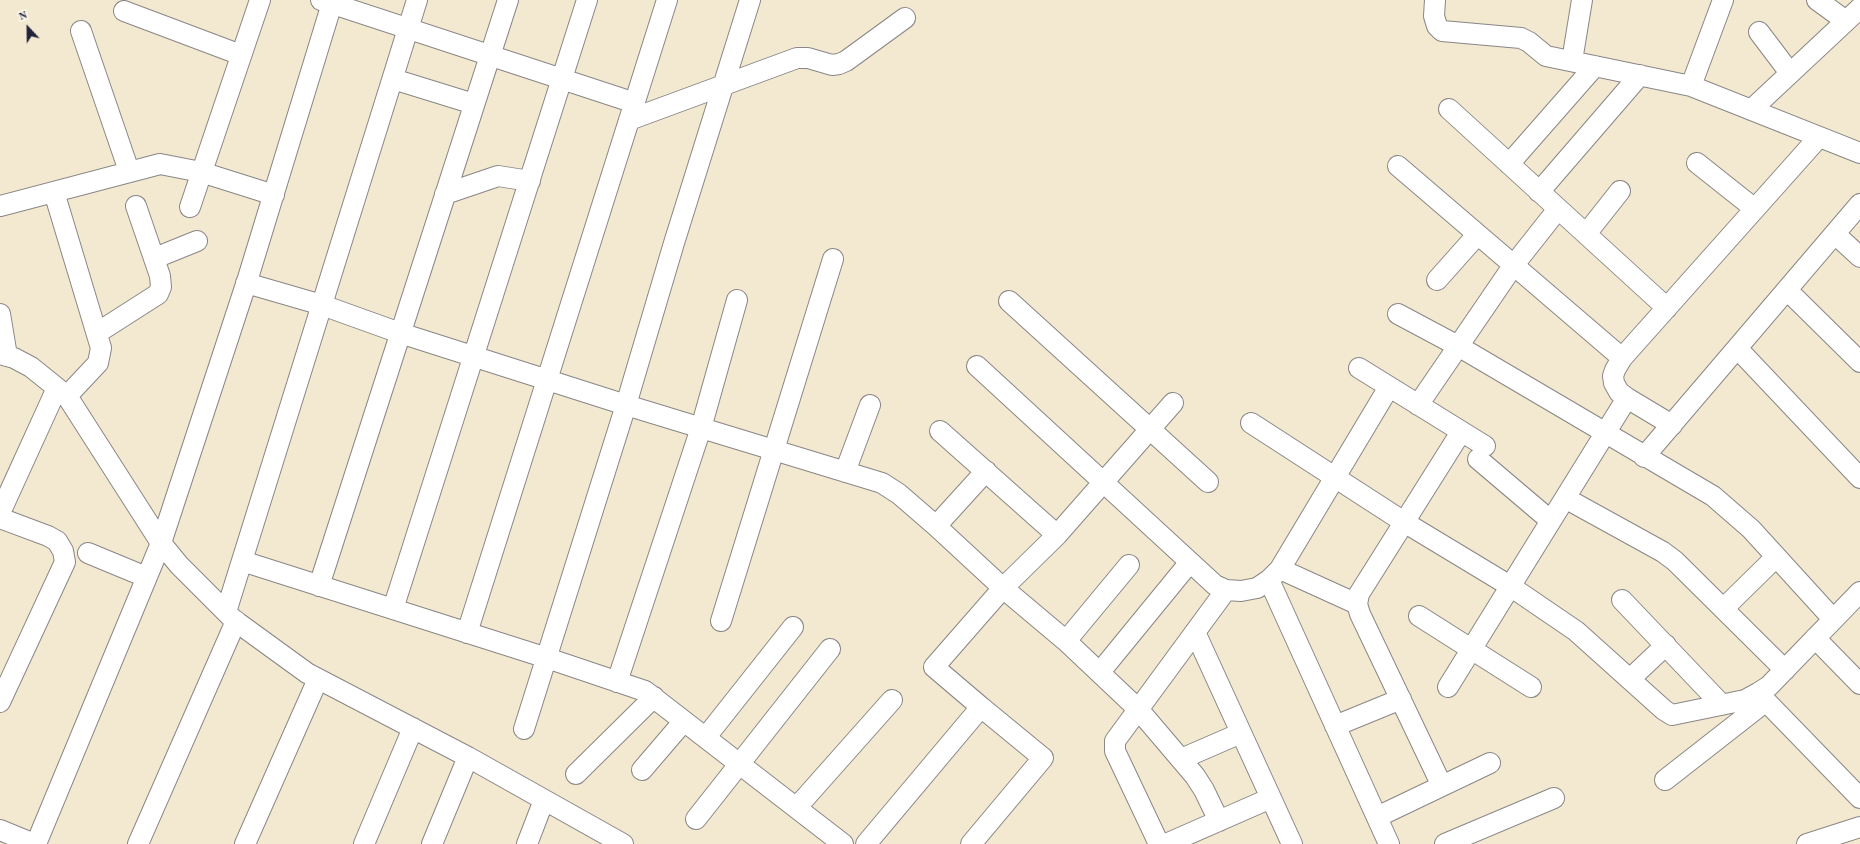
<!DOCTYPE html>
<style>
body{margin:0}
#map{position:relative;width:1860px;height:844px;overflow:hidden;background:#f2e9d0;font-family:"Old Standard TT",serif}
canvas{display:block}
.north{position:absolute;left:8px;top:8px;width:40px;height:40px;-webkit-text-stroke:3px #fbf7ec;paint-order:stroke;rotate:338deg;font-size:11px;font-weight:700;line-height:16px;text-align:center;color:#22223b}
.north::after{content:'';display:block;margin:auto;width:14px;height:18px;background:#22223b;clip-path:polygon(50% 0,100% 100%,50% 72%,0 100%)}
</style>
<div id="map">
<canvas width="1860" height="844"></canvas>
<div class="north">N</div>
</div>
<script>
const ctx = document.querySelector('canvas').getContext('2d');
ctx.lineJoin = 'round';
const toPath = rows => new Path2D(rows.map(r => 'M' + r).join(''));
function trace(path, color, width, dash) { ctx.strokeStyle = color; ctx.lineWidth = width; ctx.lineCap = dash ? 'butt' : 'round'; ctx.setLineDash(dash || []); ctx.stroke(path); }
const minor = toPath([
 [321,0,635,103],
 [1435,0,1434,16,1437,26,1442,31,1521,38,1529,42,1546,56,1691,86,1860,153],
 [1817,0,1846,21],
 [124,11,241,55],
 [81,31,129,171],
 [1759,32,1790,73],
 [1572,61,1582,0],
 [393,79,474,104],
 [1691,86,1723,0],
 [1449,109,1667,308],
 [1751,110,1860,8],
 [629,120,797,58,808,58,832,65,839,64,846,61,905,18],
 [1697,163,1755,209],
 [1509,164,1595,66],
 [1398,166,1622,358],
 [54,192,101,348,98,363,67,396],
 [1539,192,1640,75],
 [445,194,498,176,530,181],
 [0,206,160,164,201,172,274,195],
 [190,207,260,0],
 [1586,234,1620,191],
 [1835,234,1860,257],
 [155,258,197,241],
 [1437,280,1477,235],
 [246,283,322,305,400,333,626,405,882,483,899,494,936,526,1003,588,1066,641,1138,709,1195,776,1204,790,1219,821],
 [1787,290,1860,362],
 [1009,301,1208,482],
 [0,314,7,356],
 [1398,314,1458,346,1713,496,1751,529,1833,619],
 [97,333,158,294,161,287,160,276,136,206],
 [1737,348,1860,478],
 [0,354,14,358,31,367,67,396,161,543,179,565,234,620,307,673,468,757,623,844],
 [977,366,1215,585,1226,590,1241,591,1257,588,1269,580,1280,569,1389,387],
 [1359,368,1485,446],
 [1418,405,1513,266,1558,209],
 [1251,423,1404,522,1510,586,1576,631,1664,710,1672,715,1745,700,1758,693,1769,686,1860,592],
 [1672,425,1627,398,1619,392,1614,383,1613,376,1615,370,1622,358,1819,137],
 [940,431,1057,535],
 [1644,457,1860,204],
 [1478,459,1551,521],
 [845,472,870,405],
 [1565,498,1663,552,1675,561,1785,670],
 [0,513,57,388],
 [0,518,48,536,57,541,63,551,65,562,0,702],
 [936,526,986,471],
 [88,553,146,577],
 [242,561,547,658,645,691,843,844],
 [1280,569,1357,604],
 [1269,580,1389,844],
 [319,586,508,0],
 [1622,600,1722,705],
 [1724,608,1776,557],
 [393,609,587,0],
 [226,612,417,0],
 [1419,616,1531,687],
 [721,621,833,259],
 [1195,632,1292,844],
 [467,633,667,0],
 [1815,638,1860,684],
 [1066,641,1129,565],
 [1100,672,1190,562],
 [1630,679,1666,645],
 [617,682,701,428,737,300],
 [1448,687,1627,398],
 [1758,693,1860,798],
 [1335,726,1401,699],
 [524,729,626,405,674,243,750,0],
 [706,737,793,627],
 [1181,759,1241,733],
 [642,770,684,721],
 [576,774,654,697],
 [1665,780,1766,701],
 [1442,786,1360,614,1357,604,1359,594,1461,432],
 [797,807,892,700],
 [1377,817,1490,763],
 [696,819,830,649],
 [0,830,34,844],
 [36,844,161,543,248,278,333,0],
 [138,844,236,621],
 [245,844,318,679],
 [364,844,413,728],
 [432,844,468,757],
 [527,844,544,800],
 [866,844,981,707,934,667,1003,588,1057,535,1173,403],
 [971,844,1043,758,981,707],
 [1159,844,1115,751,1115,741,1226,590],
 [1166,844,1271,798],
 [1445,844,1554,798],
 [1807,844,1860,827]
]);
trace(minor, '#8a8686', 22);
trace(minor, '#fff', 20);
</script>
